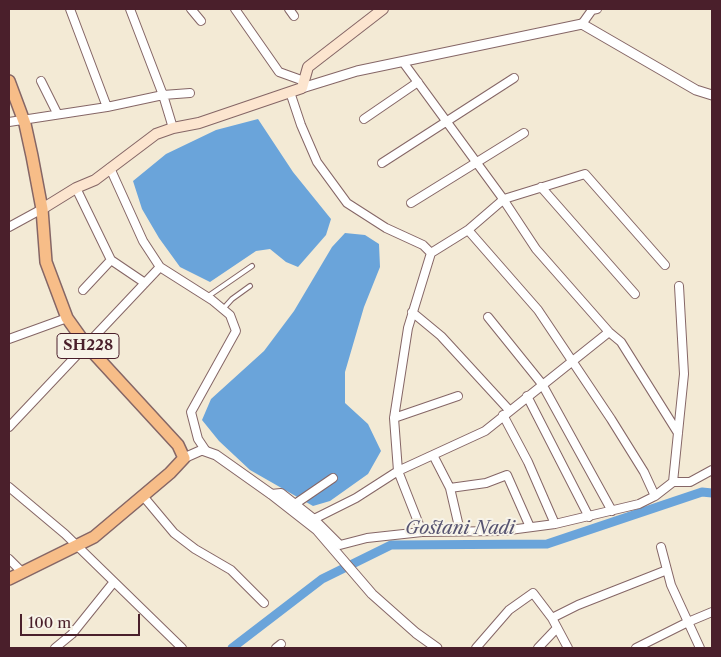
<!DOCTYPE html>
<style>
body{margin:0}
#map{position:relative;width:721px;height:657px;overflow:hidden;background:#f3ead5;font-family:"Libre Caslon Text",serif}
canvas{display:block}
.frame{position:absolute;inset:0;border:10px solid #4a1f2b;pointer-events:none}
.scale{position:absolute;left:20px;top:614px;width:120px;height:22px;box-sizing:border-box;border:2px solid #4a1f2b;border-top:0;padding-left:6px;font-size:15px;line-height:18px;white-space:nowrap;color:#4a1f2b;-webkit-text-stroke:4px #f7f3e8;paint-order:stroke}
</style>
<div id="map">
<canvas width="721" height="657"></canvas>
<div class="frame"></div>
<div class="scale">100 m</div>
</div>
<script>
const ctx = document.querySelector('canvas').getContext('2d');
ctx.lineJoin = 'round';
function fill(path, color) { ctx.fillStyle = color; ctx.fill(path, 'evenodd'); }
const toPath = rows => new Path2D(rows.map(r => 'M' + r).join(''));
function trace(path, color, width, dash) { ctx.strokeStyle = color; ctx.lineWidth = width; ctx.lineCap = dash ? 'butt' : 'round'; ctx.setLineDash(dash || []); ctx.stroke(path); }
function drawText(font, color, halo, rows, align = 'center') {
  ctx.font = font + ' "Libre Caslon Text",serif'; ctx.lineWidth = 4; ctx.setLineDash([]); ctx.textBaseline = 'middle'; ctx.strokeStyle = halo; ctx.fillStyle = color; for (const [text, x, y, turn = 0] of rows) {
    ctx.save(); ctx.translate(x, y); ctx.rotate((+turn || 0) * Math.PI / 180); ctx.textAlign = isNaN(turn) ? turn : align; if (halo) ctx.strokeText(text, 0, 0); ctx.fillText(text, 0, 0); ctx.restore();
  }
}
fill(toPath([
 [258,119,293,172,331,219,326,235,298,267,286,262,270,249,256,251,210,282,180,267,159,238,142,209,133,181,166,154,216,130],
 [345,233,365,235,379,244,380,267,364,307,345,372,345,403,368,424,381,451,368,474,330,501,313,506,250,470,219,441,202,420,211,399,264,351,294,311,332,247]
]), '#6aa4da');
trace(toPath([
 [232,648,322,579,391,545,547,544,702,492,712,493]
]), '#6aa4da', 9);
const service = toPath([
 [207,297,252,266],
 [223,309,232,299,250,286]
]);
const minor = toPath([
 [70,9,107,107],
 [130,9,163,95,190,93],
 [191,9,201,21],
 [235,9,279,72,304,81],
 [289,9,294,16],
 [582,24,592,10,597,9],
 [403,62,501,196,536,249,609,332,621,342,678,433],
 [41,81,57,113],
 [290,92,301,125,317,162,347,203,386,228,423,245,431,253],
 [364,119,418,82],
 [9,122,107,107,163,95,173,128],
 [382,163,514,78],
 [110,168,143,241,160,267,212,300,230,315,236,331,191,412,198,439,206,451],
 [541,187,635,294],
 [76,188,111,260,145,283],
 [411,203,524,133],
 [9,227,42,209],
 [468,230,538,310,611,419,644,472,655,496],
 [83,290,111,260],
 [412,312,441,336,509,410],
 [488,317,542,384,612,511],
 [9,339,67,318],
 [527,396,589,517],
 [503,415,528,462,555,524],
 [394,418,458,396],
 [9,427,160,267],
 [433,455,450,488,460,531],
 [673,482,690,482,712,470],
 [9,487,65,534,182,648],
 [450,488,486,483,507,475,530,527],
 [271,494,281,493,314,519,356,498,398,471,485,431,609,332],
 [143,496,174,533,195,549,231,570,264,603],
 [295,504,333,478],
 [314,519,340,545,367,538,422,532,502,531,555,524,639,504,655,496,673,482,684,374,679,286],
 [422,532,398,471,394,418,408,328,431,253,468,230,504,199,585,174,665,265],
 [661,547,671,585,700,648],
 [9,559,22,572],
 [552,618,578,605,667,570],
 [55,648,72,634,113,583],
 [276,648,281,644],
 [476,648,509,610,533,593,552,618,568,648],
 [538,648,557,628],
 [636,648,688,622,712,612]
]);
const tertiary = toPath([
 [302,88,357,71,582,24,696,90,712,95],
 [184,458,202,450,216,455,271,494,317,530,372,594,416,633,437,648]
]);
const secondary = toPath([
 [42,209,76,188,95,180,156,134,173,128,199,123,302,88,308,67,383,9]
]);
const primary = toPath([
 [9,81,25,124,32,156,42,209,46,262,67,318,87,346,178,445,184,458,170,473,94,537,9,579]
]);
trace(service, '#856666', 6);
trace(minor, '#856666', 10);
trace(tertiary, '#856666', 11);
trace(secondary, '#856666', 12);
trace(primary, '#856666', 14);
trace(service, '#fff', 4);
trace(minor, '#fff', 8);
trace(tertiary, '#fff', 9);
trace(secondary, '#fce5cf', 10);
trace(primary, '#f7bd88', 11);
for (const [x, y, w] of [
 [88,346,62]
]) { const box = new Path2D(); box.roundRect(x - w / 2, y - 12.5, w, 25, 4); ctx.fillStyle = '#f7f3e8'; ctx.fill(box); trace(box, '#4a1f2b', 1); }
drawText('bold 15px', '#4a1f2b', null, [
 ["SH228",88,346]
]);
drawText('italic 18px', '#575471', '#f7f3e8', [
 ["Gostani Nadi",460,529]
]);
</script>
